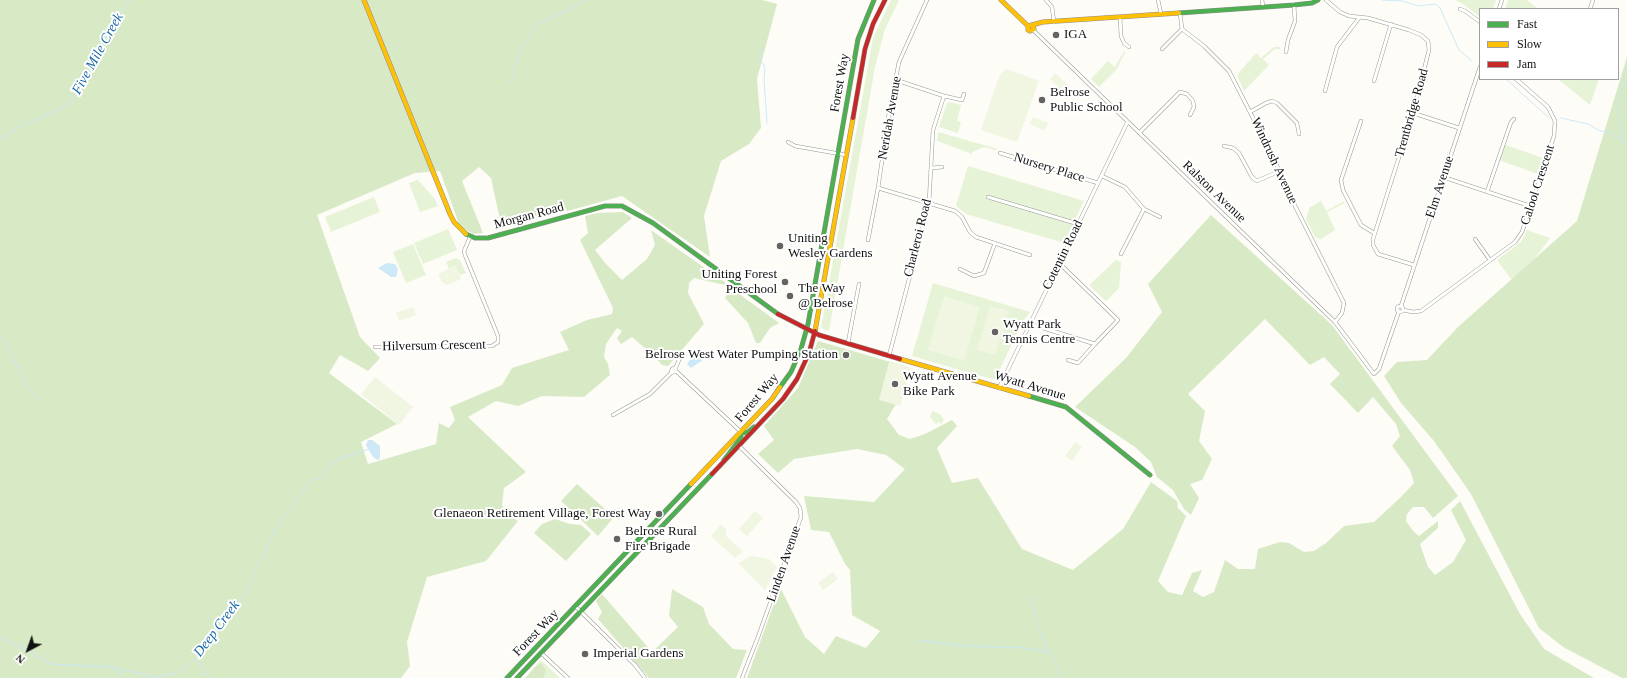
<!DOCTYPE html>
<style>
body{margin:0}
#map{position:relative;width:1627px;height:678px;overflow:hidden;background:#fdfcf7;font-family:"Times New Roman",serif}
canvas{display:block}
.legend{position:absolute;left:1479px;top:8px;width:140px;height:72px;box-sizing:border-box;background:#fff;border:1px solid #a0a0a0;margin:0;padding:5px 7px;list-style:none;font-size:12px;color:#111}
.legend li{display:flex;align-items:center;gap:8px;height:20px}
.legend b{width:20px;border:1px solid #a0a0a0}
.north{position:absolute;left:8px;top:630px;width:40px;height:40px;-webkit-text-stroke:3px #fff;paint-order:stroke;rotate:221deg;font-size:11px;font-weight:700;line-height:16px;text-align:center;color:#111}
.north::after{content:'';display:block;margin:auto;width:14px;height:18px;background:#111;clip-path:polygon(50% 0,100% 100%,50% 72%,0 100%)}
</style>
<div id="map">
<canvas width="1627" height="678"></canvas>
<ul class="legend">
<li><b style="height:5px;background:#4caf50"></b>Fast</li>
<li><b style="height:5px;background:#ffc107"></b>Slow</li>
<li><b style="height:5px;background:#c62828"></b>Jam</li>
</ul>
<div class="north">N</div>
</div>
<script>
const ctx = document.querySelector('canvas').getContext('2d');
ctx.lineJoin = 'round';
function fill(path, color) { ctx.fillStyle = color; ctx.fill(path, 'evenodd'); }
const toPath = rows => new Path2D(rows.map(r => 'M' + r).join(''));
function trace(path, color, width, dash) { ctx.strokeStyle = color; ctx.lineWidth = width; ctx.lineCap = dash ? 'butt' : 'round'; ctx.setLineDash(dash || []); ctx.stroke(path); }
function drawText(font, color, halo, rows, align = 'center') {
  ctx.font = font + ' "Times New Roman",serif'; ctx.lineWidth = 4; ctx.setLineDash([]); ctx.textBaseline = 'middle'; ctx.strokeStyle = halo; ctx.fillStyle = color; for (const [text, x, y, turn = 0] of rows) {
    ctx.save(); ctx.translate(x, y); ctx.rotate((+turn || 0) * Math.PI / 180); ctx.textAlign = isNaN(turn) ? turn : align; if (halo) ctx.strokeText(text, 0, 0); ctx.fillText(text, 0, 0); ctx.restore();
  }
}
fill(toPath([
 [891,0,899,0,885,29,875,67,829,331,821,328,873,38],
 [1455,0,1496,0,1493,9,1480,9,1480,17,1463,4],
 [1508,0,1527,0,1538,9,1505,9],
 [1274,47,1280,47,1280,49,1275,49,1263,59,1269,65,1244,91,1237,75,1256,53,1261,58],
 [1124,51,1125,52,1117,69,1099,87,1091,79,1108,61,1115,67],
 [1558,79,1599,79,1590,105],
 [950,102,961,105,957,121,961,122,958,133,939,127,947,103],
 [938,132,998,149,995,150,984,147,972,152,972,154,937,141],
 [1503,144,1546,159,1541,175,1498,160],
 [968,166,1084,201,1064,243,966,214,956,206],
 [418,180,435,199,438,206,420,212,409,183],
 [374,197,380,212,331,232,325,217],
 [1321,201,1326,211,1344,201,1345,203,1327,212,1335,230,1321,239,1315,237,1306,219,1310,207],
 [448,229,457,250,423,264,414,243],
 [1527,230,1550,238,1530,265,1517,287,1497,260,1521,242],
 [413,244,426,275,406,283,393,252],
 [456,258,460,260,466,273,460,275,455,266,449,269,446,262],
 [1116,260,1121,262,1119,288,1106,301,1089,285],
 [933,283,1030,312,1021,324,995,380,912,356],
 [932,411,940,414,944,420,941,424,939,422,936,424,930,417],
 [541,660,560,678,525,678]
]), '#e7f3d7');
fill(toPath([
 [0,0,762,0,777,4,757,79,761,128,749,144,721,161,704,216,710,257,622,196,502,229,491,178,479,167,462,181,483,233,474,234,460,227,440,171,415,173,317,215,360,337,380,358,368,371,340,355,329,373,397,424,361,442,368,464,436,444,439,423,449,428,455,420,450,407,502,385,512,368,569,350,560,332,587,320,612,314,613,308,580,240,588,233,585,216,598,213,623,212,632,218,595,250,606,264,622,280,647,259,655,245,651,230,726,283,725,285,694,278,689,283,688,293,704,324,668,366,662,365,653,355,632,337,621,344,617,338,622,331,617,328,606,344,604,357,608,364,610,375,584,397,542,396,518,406,496,401,468,417,526,472,504,488,502,505,508,516,518,521,486,561,427,577,407,642,410,666,401,678,0,678],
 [1627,57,1627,678,1622,678,1563,647,1539,628,1471,494,1434,441,1401,403,1384,376,1397,362,1427,360,1458,327,1577,221],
 [1211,215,1332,325,1458,496,1433,518,1424,507,1413,507,1407,514,1406,521,1414,532,1419,536,1438,521,1438,528,1420,544,1428,567,1435,575,1453,562,1466,540,1451,510,1460,501,1520,614,1544,649,1594,678,747,678,780,587,805,637,824,654,836,636,866,648,880,631,852,615,850,570,845,564,829,532,811,530,804,496,874,502,905,469,886,455,857,449,794,459,778,473,758,454,774,440,764,426,798,388,818,341,908,367,897,402,887,419,899,435,910,439,925,434,952,420,957,426,937,448,952,483,978,478,1022,549,1073,570,1123,529,1151,482,1177,501,1178,508,1186,516,1158,581,1168,592,1182,595,1192,573,1202,570,1193,591,1203,597,1214,592,1225,560,1238,569,1255,569,1258,549,1280,542,1289,543,1304,552,1314,551,1326,543,1344,526,1374,522,1402,496,1414,483,1410,470,1392,446,1400,436,1396,424,1373,397,1358,413,1330,384,1340,374,1324,357,1310,365,1265,319,1188,394,1205,411,1199,441,1212,459,1202,480,1190,484,1199,498,1191,515,1184,509,1173,490,1157,477,1151,462,1135,447,1075,407,1126,358,1162,312,1148,284],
 [731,288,779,323,770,328,760,343,756,343,748,323,725,298],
 [577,484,614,517,598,536,561,501],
 [555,519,570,524,581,525,591,534,566,561,534,533,542,524],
 [672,589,703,607,709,624,733,649,747,650,736,678,649,678,598,619,602,612,596,601,602,594,652,652,678,627,669,616],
 [541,663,546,670,543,678,525,678,536,666]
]), '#d8eac5');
fill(toPath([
 [1007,69,1039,81,1017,142,981,130,1000,74],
 [1055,73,1068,85,1062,91,1050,79],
 [1033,117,1048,123,1045,131,1030,124],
 [455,266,461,279,447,285,442,282,438,274],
 [944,296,980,307,964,361,928,350],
 [990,306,1009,311,1003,330,1010,333,1008,338,1001,336,995,355,977,350],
 [413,307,416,315,399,321,396,313],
 [889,362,911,368,900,406,879,400],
 [375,377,413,407,399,425,361,394],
 [1075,442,1082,447,1072,461,1065,456],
 [755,511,763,518,747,536,739,529],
 [721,524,726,530,726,536,743,551,735,558,711,536],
 [751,556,769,559,777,567,765,590,738,563],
 [833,572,838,579,823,590,818,583]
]), '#f0f6e1');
fill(toPath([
 [387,263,395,264,398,269,396,277,391,277,378,268],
 [696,352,703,360,691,368,687,364],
 [368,440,372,440,380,446,380,458,378,460,373,457,366,445]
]), '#cde8f7');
trace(toPath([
 [1382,0,1402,1,1418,6,1436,4,1440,8,1459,50,1472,61],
 [762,49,760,59,765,67,764,80,767,123],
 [1506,79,1548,117],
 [511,82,519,54,537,23,569,10,585,0],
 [1561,118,1588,124,1600,131,1610,132,1621,140],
 [0,138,25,124,57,111,72,100,85,79,117,16,130,0],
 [1625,144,1622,141,1618,105,1622,86,1627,76],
 [0,337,7,343,26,386,40,401],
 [1029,596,1041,634,1062,678],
 [0,638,19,646,51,664,112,667,154,677,170,675,182,670,196,659,222,625,245,593,277,526,312,480,320,478,336,460,369,449],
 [917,640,964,646,1026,648,1049,652],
 [196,660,210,678],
 [113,668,125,678]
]), '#cde8f7', 1);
const street = toPath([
 [1046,0,1052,7,1054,22],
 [1158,0,1161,14],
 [1262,0,1263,7],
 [1326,0,1340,12,1349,16,1368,18,1409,30,1421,35,1428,41,1429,50,1413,113,1373,239,1373,245,1378,254,1414,265],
 [1460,9,1465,11,1480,22],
 [1499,9,1502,0],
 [1590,9,1593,0],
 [1180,13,1182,29,1204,46,1229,71,1250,112,1283,178,1286,188,1344,303,1342,313,1335,322],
 [1120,17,1121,36,1124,43,1129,47],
 [1033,30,1335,322,1374,374,1379,369,1399,311],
 [1162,49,1182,29],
 [1286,52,1288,40,1295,21,1294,5],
 [896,80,944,96,962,100,964,94],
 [1374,81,1391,24],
 [1325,91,1337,47,1359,18],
 [1250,112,1266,103,1272,101,1277,103,1297,123,1299,134],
 [1413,113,1459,128],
 [1361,121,1341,180,1343,190,1361,225,1374,233],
 [1139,133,1180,92,1187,94,1193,101,1194,107,1190,115],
 [788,142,795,146,846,155],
 [1224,146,1233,148,1239,153,1252,177,1257,181,1280,171],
 [1000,153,1098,183],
 [932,168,942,167],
 [1102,176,1125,187,1144,209,1121,254],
 [1443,177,1530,206],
 [878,188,955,211,962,217,970,232,976,237,1030,255],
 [1487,192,1511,122,1514,119],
 [988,197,1078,224],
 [1144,209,1160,217],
 [1475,239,1490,260],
 [868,240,878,188,889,113,899,62,927,0],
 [960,269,974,276,984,273,995,243],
 [1401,306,1480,67],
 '1397 309a3 3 0 1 1 6 0a3 3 0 1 1-6 0Z',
 [1403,310,1413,312,1421,311,1515,242,1522,232,1554,136,1555,121,1548,107,1516,79],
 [1030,324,1095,344,1118,320,1059,263],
 [848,343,859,284],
 [375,347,492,346,498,342,498,336,465,255,464,251,470,237],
 [889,356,929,203,933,130,944,96],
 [1068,360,1078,363,1095,344],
 [676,367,672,369,671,373,676,371,676,367,679,360],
 [676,371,741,432],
 [999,388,1127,123],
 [613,415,650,394,671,373],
 [739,446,796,502,800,508,801,517,758,637,742,678],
 [575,606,635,665,645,678],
 [541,653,568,678]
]);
const fast = toPath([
 [1179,13,1294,5,1312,3,1318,0],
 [466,234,475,238,488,238,605,206,622,206,653,223,778,314],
 [780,387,791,372,801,349,808,324,858,39,874,0],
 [1029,396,1066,407,1150,475],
 [741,432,747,433,754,427],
 [724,460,741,438,741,432],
 [507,678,691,484],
 [517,678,712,474]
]);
const slow = toPath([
 [364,0,450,214,454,222,466,234],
 [1001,0,1028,26,1043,22,1179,13],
 [1028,26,1028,30,1030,31,1034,29,1033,26],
 [815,331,853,118],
 [900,359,1029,396],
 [691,484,772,399,780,387]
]);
const jam = toPath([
 [853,118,865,49,873,24,885,0],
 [778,314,819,335,900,359],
 [712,474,783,399,797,379,809,353,815,331]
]);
trace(street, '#979795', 4);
trace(fast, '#8e8d8b', 5);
trace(slow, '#8e8d8b', 5);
trace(jam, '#8e8d8b', 5);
trace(street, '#fffffe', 3);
trace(fast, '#4caf50', 4);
trace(slow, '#ffc107', 4);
trace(jam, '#c62828', 4);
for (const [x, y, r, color] of [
 [1056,35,4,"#646362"],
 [1042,100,4,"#646362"],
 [780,246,4,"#646362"],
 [785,282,4,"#646362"],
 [790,296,4,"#646362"],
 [995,332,4,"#646362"],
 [846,355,4,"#646362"],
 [895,384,4,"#646362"],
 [659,514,4,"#646362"],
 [617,539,4,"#646362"],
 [585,654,4,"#646362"]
]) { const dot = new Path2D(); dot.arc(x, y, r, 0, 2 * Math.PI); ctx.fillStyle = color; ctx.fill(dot); trace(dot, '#fff', 1.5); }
drawText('13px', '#111', '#fff', [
 ["IGA",1064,35],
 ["Belrose",1050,93],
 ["Public School",1050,108],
 ["Uniting",788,239],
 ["Wesley Gardens",788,254],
 ["Uniting Forest",777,275,"right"],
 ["Preschool",777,290,"right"],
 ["The Way",798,289],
 ["@ Belrose",798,304],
 ["Wyatt Park",1003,325],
 ["Tennis Centre",1003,340],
 ["Belrose West Water Pumping Station",838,355,"right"],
 ["Wyatt Avenue",903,377],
 ["Bike Park",903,392],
 ["Glenaeon Retirement Village, Forest Way",651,514,"right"],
 ["Belrose Rural",625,532],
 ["Fire Brigade",625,547],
 ["Imperial Gardens",593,654]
], 'left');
drawText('13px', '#111', '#fff', [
 ["Forest Way",840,83,-80],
 ["Trentbridge Road",1412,113,-74],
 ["Neridah Avenue",890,118,-80],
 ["Windrush Avenue",1274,161,65],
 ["Nursery Place",1049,168,17],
 ["Calool Crescent",1538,185,-72],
 ["Elm Avenue",1440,187,-72],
 ["Ralston Avenue",1214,192,44],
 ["Morgan Road",529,216,-15],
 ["Charleroi Road",918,238,-76],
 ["Cotentin Road",1063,255,-64],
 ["Hilversum Crescent",434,346,-1],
 ["Wyatt Avenue",1030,386,17],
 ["Forest Way",757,398,-50],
 ["Linden Avenue",784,564,-71],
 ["Forest Way",536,633,-46]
]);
drawText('italic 14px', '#1768a6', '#fff', [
 ["Five Mile Creek",98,54,-61],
 ["Deep Creek",217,629,-53]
]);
</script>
